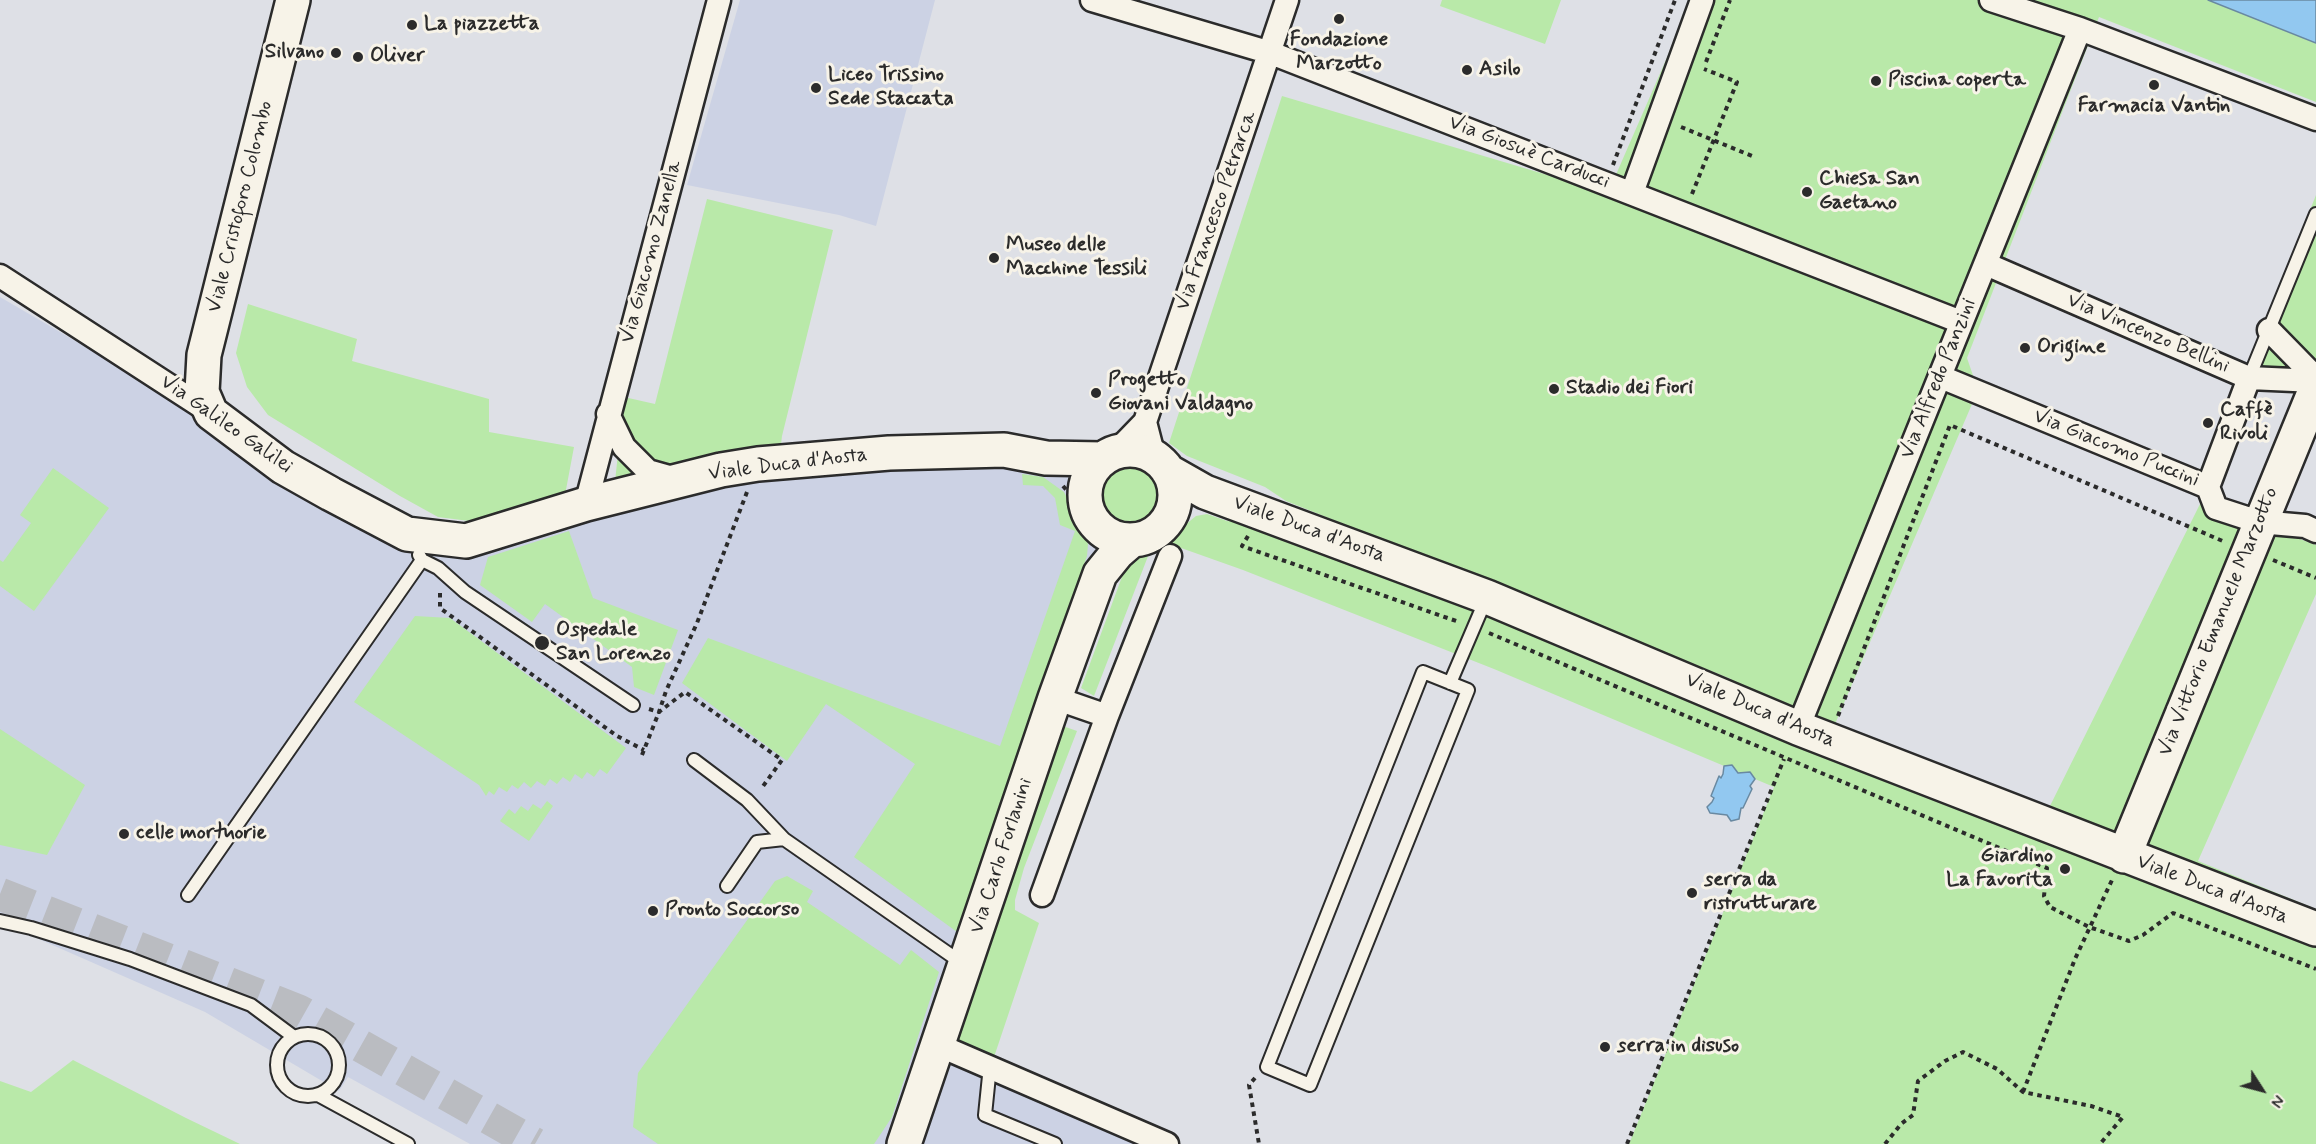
<!DOCTYPE html>
<meta charset="utf-8">
<style>
body{margin:0}
#map{position:relative;width:2316px;height:1144px;overflow:hidden;background:#dee0e6;font-family:Mynerve,sans-serif}
canvas{display:block}
.north{position:absolute;left:2232px;top:1060px;width:60px;height:60px;-webkit-text-stroke:4px #f7f3e8;paint-order:stroke;rotate:126deg;font-size:16px;font-weight:700;line-height:24px;text-align:center;color:#2b2b2b}
.north::after{content:'';display:block;margin:auto;width:21px;height:27px;background:#2b2b2b;clip-path:polygon(50% 0,100% 100%,50% 72%,0 100%)}
</style>
<div id="map">
<canvas width="2316" height="1144"></canvas>
<div class="north">N</div>
</div>
<script>
const ctx = document.querySelector('canvas').getContext('2d');
ctx.lineJoin = 'round';
function fill(path, color) { ctx.fillStyle = color; ctx.fill(path, 'evenodd'); }
const toPath = rows => new Path2D(rows.map(r => 'M' + r).join(''));
function trace(path, color, width, dash) { ctx.strokeStyle = color; ctx.lineWidth = width; ctx.lineCap = dash ? 'butt' : 'round'; ctx.setLineDash(dash || []); ctx.stroke(path); }
function drawText(font, color, halo, rows, align = 'center') {
  ctx.font = font + ' Mynerve,sans-serif'; ctx.lineWidth = 6; ctx.setLineDash([]); ctx.textBaseline = 'middle'; ctx.strokeStyle = halo; ctx.fillStyle = color; for (const [text, x, y, turn = 0] of rows) {
    ctx.save(); ctx.translate(x, y); ctx.rotate((+turn || 0) * Math.PI / 180); ctx.textAlign = isNaN(turn) ? turn : align; if (halo) ctx.strokeText(text, 0, 0); ctx.fillText(text, 0, 0); ctx.restore();
  }
}
fill(toPath([
 [740,0,935,0,876,226,839,215,687,185],
 [0,297,444,556,503,536,778,469,1000,466,1068,472,1095,504,1112,562,943,1045,1166,1144,470,1144,348,1077,339,1091,205,1012,0,922]
]), '#ccd2e4');
fill(toPath([
 [1442,0,1561,0,1545,44,1440,6],
 [1692,0,2208,0,2316,43,2316,102,2099,17,1967,358,1978,390,1832,731,2044,818,2201,502,2316,545,2316,594,2198,861,2316,909,2316,1144,1629,1144,1774,787,1494,669,1243,570,1167,543,1174,534,1196,516,1207,514,1227,521,1260,525,1728,687,1731,679,1286,501,1265,487,1187,456,1169,443,1282,96,1608,193],
 [2316,195,2316,393,2249,364],
 [707,199,833,230,782,436,778,469,614,491,624,397,655,404],
 [248,304,357,339,352,361,489,399,489,432,574,447,565,495,477,522,438,517,400,496,268,415,247,387,236,353],
 '1098 495a31 31 0 1 1 62 0a31 31 0 1 1-62 0Z',
 [53,468,109,508,34,611,0,586,0,560,3,562,31,523,20,515],
 [1022,474,1043,477,1064,492,1084,532,1088,544,1087,556,957,932,854,857,915,764,826,704,787,761,682,683,708,638,1000,746,1075,531,1060,525,1055,498,1043,486,1023,485],
 [569,531,593,598,678,630,654,695,634,687,632,667,545,604,532,622,480,585,488,557],
 [1150,551,1094,696,1081,688,1123,574,1132,560],
 [415,616,450,618,626,748,607,774,600,769,594,777,587,772,582,779,575,774,570,782,563,777,557,784,550,779,545,786,537,781,531,788,524,782,518,789,512,785,507,792,499,787,494,795,489,791,486,796,479,785,354,702],
 [1054,723,1077,731,1024,868,1015,900,1015,910,1039,923,991,1066,943,1045],
 [0,729,85,785,47,855,0,845],
 [547,801,553,806,529,841,500,821,509,809,515,814,521,806,528,811,533,804,541,809],
 [787,876,813,891,807,902,900,965,911,950,939,972,892,1117,874,1144,658,1144,633,1127,638,1073,775,881],
 [73,1060,186,1118,240,1144,0,1144,0,1081,31,1092]
]), '#b9e9a9');
const water = toPath([
 [2208,0,2316,0,2316,43,2208,0],
 [1732,765,1738,773,1750,772,1755,779,1750,786,1752,789,1743,808,1741,808,1739,819,1731,821,1727,815,1710,813,1707,807,1712,802,1714,798,1711,796,1719,776,1721,778,1723,774,1724,766,1732,765]
]);
fill(water, '#92c8f0');
trace(water, '#6989a1', 1.5);
trace(toPath([
 [0,894,299,1011,535,1144]
]), '#babcc1', 33, [33, 16]);
const lane = toPath([
 [2249,378,2316,214],
 [419,555,422,560,438,568,465,592,633,705],
 [1423,672,1468,690,1310,1085,1267,1067,1423,672],
 [1450,683,1486,599],
 [694,760,747,800,784,839,962,963],
 [727,886,757,842,784,839],
 [188,895,422,560],
 [0,921,31,928,130,959,251,1005,294,1037],
 '277 1065a31 31 0 1 1 62 0a31 31 0 1 1-62 0Z',
 [990,1066,985,1115,1055,1144],
 [318,1095,408,1144]
]);
const street = toPath([
 [1092,0,1271,53,1961,322],
 [1991,0,2080,29,2316,119],
 [1632,193,1702,0],
 [1986,264,2249,378,2316,381],
 [0,276,210,412],
 [2269,330,2316,378],
 [1941,377,2208,487,2216,508,2259,522,2305,526,2316,531],
 [608,414,624,447,648,471,680,480],
 [1145,422,1154,457],
 [1115,453,1145,422,1287,0],
 [2208,487,2249,378],
 [586,504,719,0],
 [1055,698,1107,716],
 [1798,728,2080,29],
 [1042,895,1107,716,1170,556],
 [938,1045,1167,1144]
]);
const secondary = toPath([
 [293,0,204,355,202,392,211,413,283,467,331,494,407,534,466,541,586,504,721,470,758,464,889,453,1004,450,1046,458,1103,459],
 '1085 495a45 45 0 1 1 90 0a45 45 0 1 1-90 0Z',
 [1168,471,1205,492,1487,597,1798,728,2316,929],
 [2124,856,2316,388],
 [904,1144,1055,698,1100,574,1117,553,1132,540]
]);
trace(lane, '#2b2b2b', 16);
trace(street, '#2b2b2b', 27);
trace(secondary, '#2b2b2b', 38);
trace(toPath([
 [1706,62,1730,0],
 [1681,127,1752,156],
 [1613,165,1675,0],
 [1692,194,1737,82,1704,69],
 [1063,486,1069,493,1091,540],
 [1168,534,1188,513],
 [1248,536,1242,546,1459,622],
 [2273,560,2316,578],
 [440,593,440,608,617,736,644,750],
 [1489,633,2047,868,2044,896,2050,907,2089,927,2129,941,2143,935,2173,913,2316,969],
 [649,709,659,712,666,691,697,623,747,492],
 [1838,716,1950,425,2225,542],
 [642,755,659,712,685,692,782,760,761,789],
 [1255,1078,1249,1085,1259,1144],
 [2023,1092,2075,959,2112,880],
 [1627,1144,1784,759],
 [1885,1144,1901,1124,1913,1115,1918,1081,1945,1061,1963,1052,1997,1069,2023,1092,2091,1106,2123,1117,2100,1144]
]), '#2b2b2b', 4, [4.5, 4.5]);
trace(lane, '#f7f3e8', 12);
trace(street, '#f7f3e8', 22);
trace(secondary, '#f7f3e8', 33);
for (const [x, y, r, color] of [
 [1339,19,6,"#2b2b2b"],
 [412,25,6,"#2b2b2b"],
 [336,53,6,"#2b2b2b"],
 [358,57,6,"#2b2b2b"],
 [1467,70,6,"#2b2b2b"],
 [1876,81,6,"#2b2b2b"],
 [2154,85,6,"#2b2b2b"],
 [816,88,6,"#2b2b2b"],
 [1807,192,6,"#2b2b2b"],
 [994,258,6,"#2b2b2b"],
 [2025,348,6,"#2b2b2b"],
 [1554,389,6,"#2b2b2b"],
 [1096,393,6,"#2b2b2b"],
 [2208,423,6,"#2b2b2b"],
 [542,643,8,"#2b2b2b"],
 [124,834,6,"#2b2b2b"],
 [2065,869,6,"#2b2b2b"],
 [1692,893,6,"#2b2b2b"],
 [653,911,6,"#2b2b2b"],
 [1605,1047,6,"#2b2b2b"]
]) { const dot = new Path2D(); dot.arc(x, y, r, 0, 2 * Math.PI); ctx.fillStyle = color; ctx.fill(dot); trace(dot, '#f7f3e8', 2); }
drawText('bold 21px', '#2b2b2b', '#f7f3e8', [
 ["La piazzetta",424,25],
 ["Fondazione",1339,41,"center"],
 ["Marzotto",1339,65,"center"],
 ["Silvano",324,53,"right"],
 ["Oliver",370,57],
 ["Asilo",1479,70],
 ["Liceo Trissino",828,76],
 ["Sede Staccata",828,100],
 ["Piscina coperta",1888,81],
 ["Farmacia Vantin",2154,107,"center"],
 ["Chiesa San",1819,180],
 ["Gaetano",1819,204],
 ["Museo delle",1006,246],
 ["Macchine Tessili",1006,270],
 ["Origine",2037,348],
 ["Progetto",1108,381],
 ["Giovani Valdagno",1108,405],
 ["Stadio dei Fiori",1566,389],
 ["Caffè",2220,411],
 ["Rivoli",2220,435],
 ["Ospedale",556,631],
 ["San Lorenzo",556,655],
 ["celle mortuorie",136,834],
 ["Giardino",2053,857,"right"],
 ["La Favorita",2053,881,"right"],
 ["serra da",1704,881],
 ["ristrutturare",1704,905],
 ["Pronto Soccorso",665,911],
 ["serra in disuso",1617,1047]
], 'left');
drawText('21px', '#2b2b2b', '#f7f3e8', [
 ["Via Giosuè Carducci",1529,153,21],
 ["Viale Cristoforo Colombo",241,207,-76],
 ["Via Francesco Petrarca",1217,211,-71],
 ["Via Giacomo Zanella",652,252,-75],
 ["Via Vincenzo Bellini",2148,334,23],
 ["Via Alfredo Panzini",1939,379,-68],
 ["Via Galileo Galilei",226,425,35],
 ["Via Giacomo Puccini",2116,449,22],
 ["Viale Duca d'Aosta",788,465,-7],
 ["Viale Duca d'Aosta",1309,530,20],
 ["Via Vittorio Emanuele Marzotto",2219,622,-68],
 ["Viale Duca d'Aosta",1760,711,23],
 ["Via Carlo Forlanini",1002,856,-72],
 ["Viale Duca d'Aosta",2212,890,21]
]);
</script>
